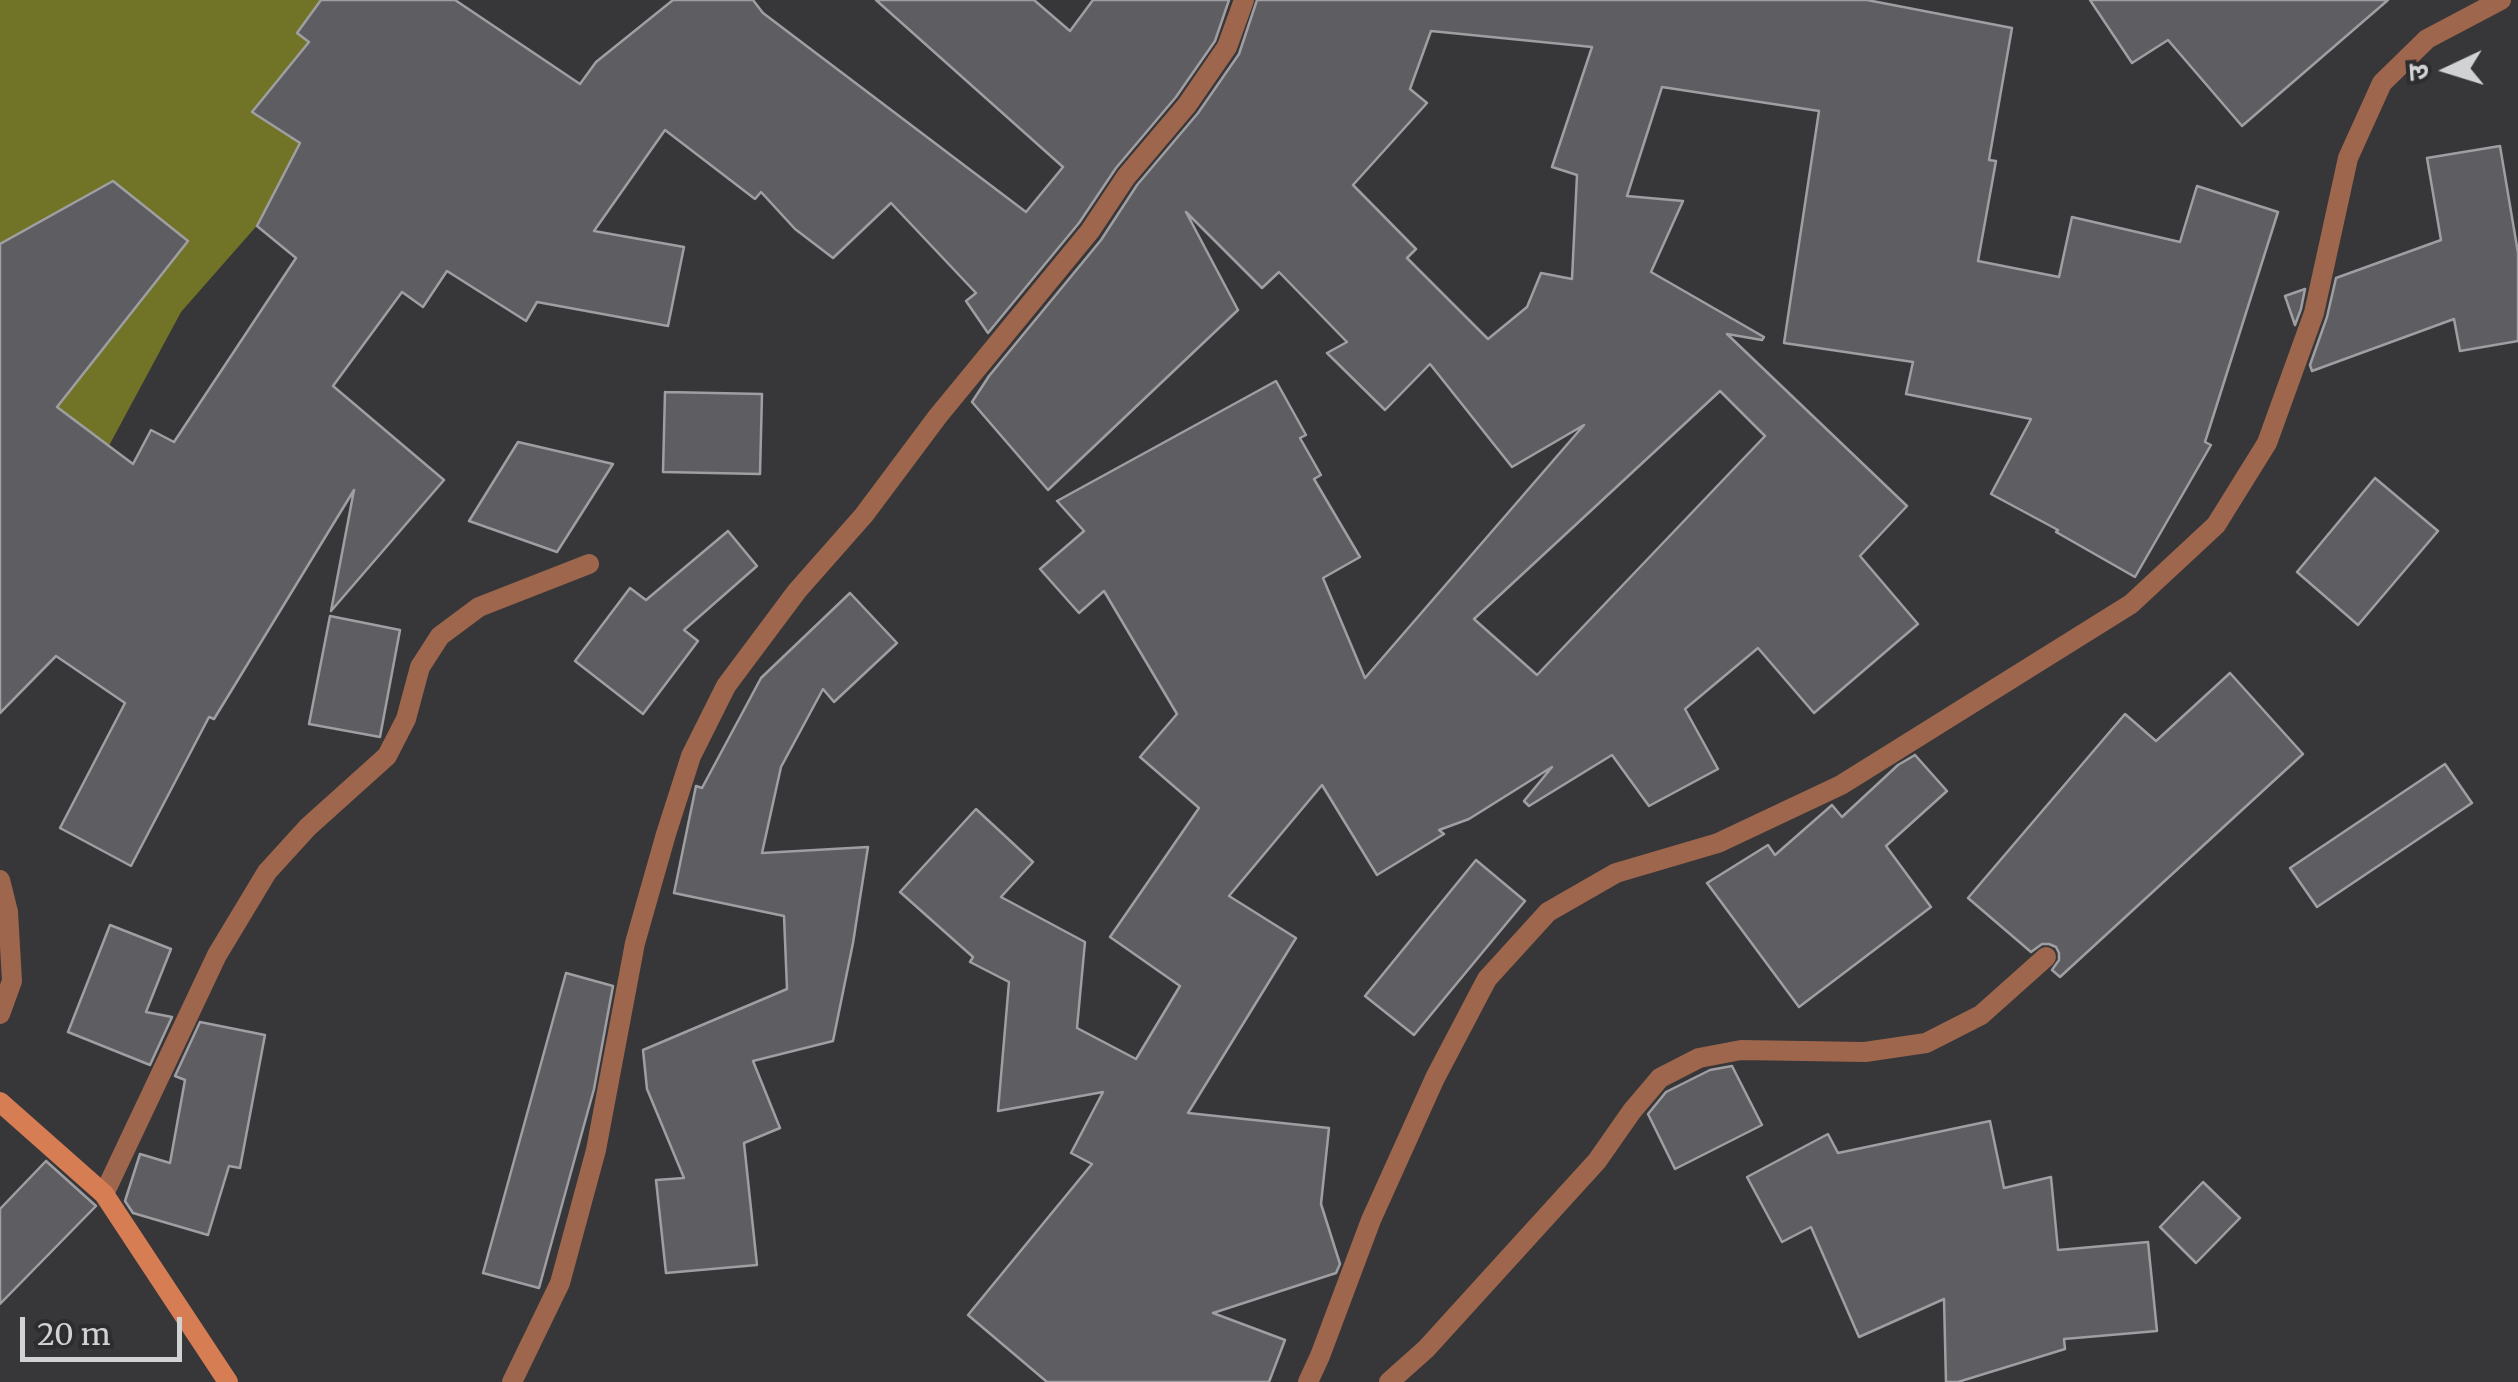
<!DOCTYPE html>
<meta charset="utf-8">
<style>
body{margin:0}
#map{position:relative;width:2518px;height:1382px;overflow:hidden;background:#37373a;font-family:Merriweather,"Noto Sans Devanagari",serif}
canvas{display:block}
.north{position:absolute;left:2398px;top:20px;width:100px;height:100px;-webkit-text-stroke:8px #2d2d30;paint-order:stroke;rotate:266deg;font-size:28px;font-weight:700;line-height:40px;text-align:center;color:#d1d2d4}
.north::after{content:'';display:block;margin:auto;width:35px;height:45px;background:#d1d2d4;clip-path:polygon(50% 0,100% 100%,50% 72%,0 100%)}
.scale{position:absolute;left:20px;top:1317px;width:162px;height:45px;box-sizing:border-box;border:5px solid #d1d2d4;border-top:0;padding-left:12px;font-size:30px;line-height:35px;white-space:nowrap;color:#d1d2d4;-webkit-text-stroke:8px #2d2d30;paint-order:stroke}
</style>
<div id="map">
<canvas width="2518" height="1382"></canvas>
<div class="north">उ</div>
<div class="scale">20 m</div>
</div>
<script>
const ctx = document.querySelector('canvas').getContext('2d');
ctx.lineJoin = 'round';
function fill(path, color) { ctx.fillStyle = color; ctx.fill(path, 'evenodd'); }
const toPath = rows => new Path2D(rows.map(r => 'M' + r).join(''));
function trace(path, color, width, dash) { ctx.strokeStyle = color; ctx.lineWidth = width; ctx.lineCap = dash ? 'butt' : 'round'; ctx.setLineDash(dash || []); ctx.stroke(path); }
fill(toPath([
 [0,0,441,0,435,23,181,312,0,648]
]), '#717426');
const building = toPath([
 [321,0,455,0,580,84,596,62,673,0,753,0,763,13,1026,212,1063,167,876,0,1034,0,1070,31,1093,0,1229,0,1215,41,1176,97,1116,168,1079,223,988,333,966,301,976,293,891,203,833,258,795,229,761,192,755,199,665,130,594,231,684,247,668,326,537,302,526,321,447,271,423,307,402,292,333,386,444,480,331,611,354,490,214,719,209,717,131,866,60,828,125,703,56,656,0,713,0,244,113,181,188,241,57,407,133,464,151,430,174,442,296,258,257,226,300,143,252,112,309,42,297,33,321,0],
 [1257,0,1867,0,2012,28,1989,160,1996,161,1978,261,2059,277,2072,217,2180,242,2197,186,2278,212,2205,442,2211,445,2135,577,2056,532,2058,530,1991,494,2031,419,1906,394,1913,362,1784,343,1819,111,1662,87,1627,196,1683,201,1651,272,1764,337,1762,340,1727,334,1907,506,1860,556,1918,624,1814,713,1758,648,1685,709,1718,769,1649,806,1612,755,1529,806,1524,801,1552,767,1469,819,1439,830,1444,834,1377,875,1322,785,1229,896,1296,938,1188,1113,1329,1128,1321,1204,1340,1264,1336,1273,1213,1313,1285,1340,1269,1382,1047,1382,968,1315,1092,1164,1071,1153,1103,1092,998,1111,1009,982,970,962,973,957,900,892,976,809,1033,862,1001,897,1085,942,1077,1028,1136,1059,1180,986,1110,937,1199,808,1140,757,1177,714,1104,591,1079,613,1040,569,1084,531,1057,501,1276,381,1306,435,1300,438,1321,475,1314,479,1360,557,1323,578,1365,678,1584,425,1512,467,1430,364,1385,410,1327,353,1347,342,1279,272,1262,288,1186,212,1238,310,1048,490,972,402,989,376,1101,240,1137,185,1198,113,1239,54,1257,0],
 [1431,31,1592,47,1552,167,1577,175,1572,279,1541,273,1527,307,1488,339,1407,258,1416,249,1353,185,1427,103,1410,89,1431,31],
 [1720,391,1765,436,1537,675,1474,619,1720,391],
 [2090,0,2388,0,2242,126,2168,40,2132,63,2090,0],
 [2500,146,2518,253,2518,341,2460,351,2454,319,2312,371,2310,365,2327,317,2336,278,2441,240,2427,158,2500,146],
 [2305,289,2301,309,2295,325,2285,296,2305,289],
 [665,392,762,394,760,474,663,472,665,392],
 [518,442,613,464,557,552,469,521,518,442],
 [2375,478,2438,531,2358,625,2297,572,2375,478],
 [728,531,757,566,684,630,698,641,643,714,575,661,630,588,646,600,728,531],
 [850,593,897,643,834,702,823,689,781,767,762,853,868,847,853,943,833,1041,753,1061,780,1128,744,1143,757,1265,666,1273,656,1180,684,1178,647,1089,643,1050,787,989,784,916,674,893,696,786,702,788,761,678,850,593],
 [330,616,400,630,380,737,309,724,330,616],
 [2230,673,2303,754,2060,977,2052,970,2059,960,2059,953,2056,947,2049,944,2042,944,2031,952,1968,898,2125,714,2156,741,2230,673],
 [1915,755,1947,791,1886,846,1931,907,1799,1007,1707,883,1768,845,1775,855,1832,805,1842,817,1898,765,1915,755],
 [2445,764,2472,803,2317,907,2290,868,2445,764],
 [1476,860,1525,901,1414,1035,1365,996,1476,860],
 [110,925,171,949,146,1012,172,1017,150,1065,68,1032,110,925],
 [566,973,613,986,594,1089,539,1288,483,1273,566,973],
 [200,1022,265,1035,240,1168,229,1166,208,1235,133,1213,125,1201,140,1154,170,1163,185,1080,175,1076,200,1022],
 [1732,1066,1762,1125,1675,1169,1648,1114,1666,1092,1710,1070,1732,1066],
 [1990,1121,2004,1188,2051,1177,2058,1250,2148,1242,2157,1331,2064,1339,2065,1349,1958,1382,1946,1382,1944,1299,1859,1337,1811,1227,1782,1242,1747,1177,1828,1134,1838,1153,1990,1121],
 [46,1161,96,1206,0,1304,0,1209,46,1161],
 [2203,1182,2240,1218,2196,1263,2160,1227,2203,1182]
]);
fill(building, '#5e5e62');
trace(building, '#9f9fa3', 2.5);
trace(toPath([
 [0,880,8,912,12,981,0,1014],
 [104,1194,217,955,267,872,308,827,387,756,406,719,420,667,440,636,479,607,589,564],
 [512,1382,560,1283,596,1150,635,943,666,834,691,756,726,686,797,591,864,515,938,416,1090,231,1126,177,1187,105,1227,47,1244,0],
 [1308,1382,1320,1356,1371,1220,1435,1078,1487,979,1548,912,1616,873,1718,843,1841,785,2131,604,2216,525,2267,443,2314,313,2348,158,2382,83,2427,39,2501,0],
 [1389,1382,1426,1349,1597,1161,1632,1111,1660,1078,1699,1058,1741,1050,1865,1052,1926,1043,1981,1015,2046,957]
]), '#9e664c', 20);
trace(toPath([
 [0,1102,104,1194,228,1382]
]), '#d77d53', 20);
</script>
